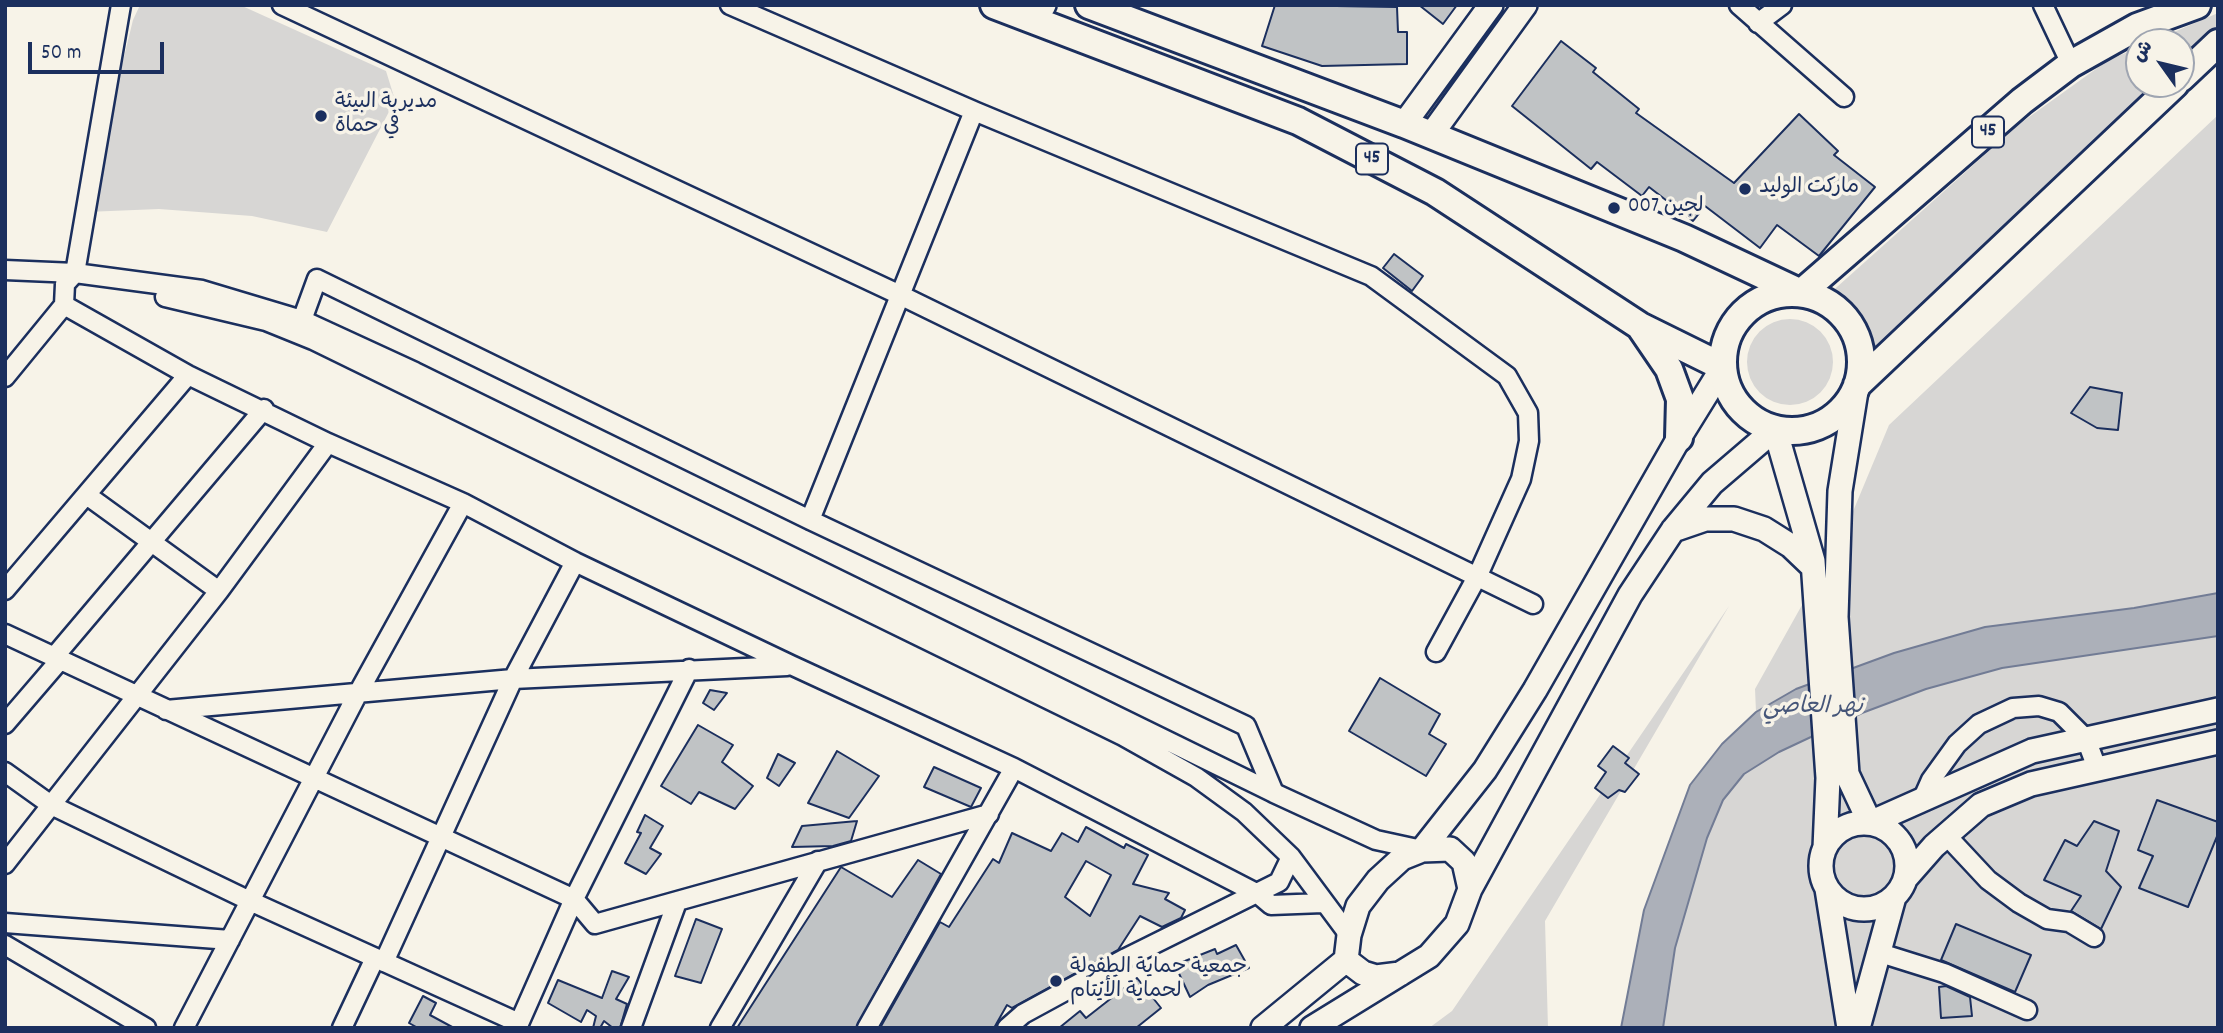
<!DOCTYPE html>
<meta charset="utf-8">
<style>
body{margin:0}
#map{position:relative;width:2223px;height:1033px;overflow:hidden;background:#f7f3e8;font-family:Dekko,"Playpen Sans Arabic",sans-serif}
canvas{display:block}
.frame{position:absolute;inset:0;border:7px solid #1b2f5e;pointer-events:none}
.north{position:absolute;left:2125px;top:28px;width:70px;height:70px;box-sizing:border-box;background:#f7f3e8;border:2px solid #9fa5b1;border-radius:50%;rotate:304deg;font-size:19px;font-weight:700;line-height:28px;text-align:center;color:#1b2f5e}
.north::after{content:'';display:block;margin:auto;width:24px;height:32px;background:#1b2f5e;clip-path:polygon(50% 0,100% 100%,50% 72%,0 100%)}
.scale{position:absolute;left:28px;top:42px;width:136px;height:32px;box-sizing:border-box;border:4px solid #1b2f5e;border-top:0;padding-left:9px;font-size:21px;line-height:24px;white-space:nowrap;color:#1b2f5e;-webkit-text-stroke:5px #f7f3e8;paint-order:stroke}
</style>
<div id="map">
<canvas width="2223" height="1033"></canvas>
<div class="frame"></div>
<div class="north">ش</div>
<div class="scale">50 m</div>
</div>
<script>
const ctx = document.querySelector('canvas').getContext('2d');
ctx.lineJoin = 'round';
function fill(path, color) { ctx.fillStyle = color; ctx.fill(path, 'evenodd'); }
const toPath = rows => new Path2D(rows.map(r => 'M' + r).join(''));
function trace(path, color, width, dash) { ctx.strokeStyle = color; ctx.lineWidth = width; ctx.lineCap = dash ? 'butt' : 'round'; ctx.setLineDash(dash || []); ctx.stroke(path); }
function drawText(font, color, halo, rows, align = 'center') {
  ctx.font = font + ' Dekko,"Playpen Sans Arabic",sans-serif'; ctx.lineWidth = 7; ctx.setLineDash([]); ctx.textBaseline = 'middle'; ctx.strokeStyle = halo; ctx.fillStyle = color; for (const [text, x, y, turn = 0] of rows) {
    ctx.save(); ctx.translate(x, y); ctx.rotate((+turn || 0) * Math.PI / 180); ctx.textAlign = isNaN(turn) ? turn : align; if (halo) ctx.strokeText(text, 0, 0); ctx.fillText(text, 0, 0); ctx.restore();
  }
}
fill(toPath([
 [140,5,240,5,386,71,395,100,327,232,252,216,159,209,86,212,133,20],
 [2218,13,2218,25,2181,60,2181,42,2151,42],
 [2139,47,2139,84,2155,84,1866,358,1859,330,1844,306,1828,295,2018,125,2107,61],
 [2218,115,2218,593,2134,608,1796,689,1756,712,1755,689,1849,521,1889,425],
 '1747 362a43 43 0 1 1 86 0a43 43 0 1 1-86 0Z',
 [1729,606,1545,921,1548,1028,1429,1028,1452,1011],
 [2218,636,2218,1028,1663,1028,1675,948,1707,838,1723,800,1744,774,1779,752,1862,713,1926,689,2002,668]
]), '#d7d6d4');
const water = toPath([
 [2218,593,2218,636,2002,668,1926,689,1862,713,1779,752,1744,774,1723,800,1707,838,1675,948,1663,1028,1621,1028,1644,910,1690,785,1722,744,1756,712,1796,689,1894,653,1985,627,2134,608,2218,593]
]);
fill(water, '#acb0b9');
trace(water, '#727c95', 2);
const building = toPath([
 [1275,5,1397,7,1398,32,1407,32,1407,64,1322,66,1262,46,1275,5],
 [1419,5,1457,5,1443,24,1419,5],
 [1561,41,1596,68,1593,72,1639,109,1636,113,1734,183,1799,114,1838,151,1834,155,1875,187,1819,256,1777,225,1760,248,1705,206,1693,221,1649,187,1642,196,1597,162,1591,169,1512,106,1561,41],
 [1394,254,1423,276,1412,291,1383,268,1394,254],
 [2090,387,2122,393,2118,430,2097,428,2071,413,2090,387],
 [1380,678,1440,714,1429,734,1446,744,1426,776,1349,731,1380,678],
 [710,690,727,693,714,710,703,703,710,690],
 [698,725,733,745,722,762,753,786,735,809,699,792,691,804,661,786,698,725],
 [1613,746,1629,758,1625,763,1639,774,1625,792,1619,790,1608,798,1595,788,1606,772,1598,766,1613,746],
 [837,751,879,776,849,818,808,803,837,751],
 [778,754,795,763,779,786,767,778,778,754],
 [934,767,981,788,971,807,924,787,934,767],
 [2157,800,2218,822,2218,834,2188,907,2139,888,2153,856,2138,850,2157,800],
 [645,815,663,826,650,848,661,854,646,874,625,863,641,833,637,832,645,815],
 [857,821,851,841,833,846,792,847,802,826,857,821],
 [2094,821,2119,831,2106,871,2121,887,2101,929,2071,911,2081,896,2044,880,2065,840,2077,846,2094,821],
 [1086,827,1124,848,1126,844,1148,855,1133,884,1169,893,1165,899,1185,910,1181,918,1162,927,1140,916,1118,950,1012,1008,1007,1005,994,1028,880,1028,940,922,949,927,993,859,999,863,1012,833,1051,851,1062,833,1078,842,1086,827],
 [1086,861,1111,875,1090,916,1065,897,1086,861],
 [918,860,941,874,856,1028,737,1028,841,867,892,897,918,860],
 [696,919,722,929,701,983,675,976,696,919],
 [1956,924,2031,955,2015,992,1941,960,1956,924],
 [1236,945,1249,968,1208,985,1190,997,1175,965,1215,949,1217,954,1236,945],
 [612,971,629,977,616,999,627,1004,620,1028,613,1028,604,1021,600,1028,593,1028,596,1016,587,1010,581,1022,548,1003,558,980,602,998,612,971],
 [1137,978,1161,1008,1136,1028,1059,1028,1080,1011,1086,1018,1137,978],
 [1946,986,1970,997,1972,1016,1941,1018,1939,987,1946,986],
 [423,996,436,1003,430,1015,454,1028,418,1028,409,1023,423,996]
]);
fill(building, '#c0c3c5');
trace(building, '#1b2f5e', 2);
const minor = toPath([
 [282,5,900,295,1533,604],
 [730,5,974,111,810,520],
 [1739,5,1844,97],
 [2043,5,2071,64],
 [1758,23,1782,5],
 [974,111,1371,276,1507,376,1528,413,1529,441,1521,479,1478,575,1436,652],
 [5,270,75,273,202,290,302,320,415,372,1274,793,1376,840,1422,850],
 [165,297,266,321,313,340,1123,736,1196,777,1244,812,1291,857,1349,935],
 [64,305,188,375,328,443,463,503,575,562,791,665,1014,768,1258,894,1271,905,1323,903],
 [302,320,317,279,810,520,1246,726,1274,793],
 [5,377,64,305,65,284,75,273,121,5],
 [88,496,219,591],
 [5,590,188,375],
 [5,634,574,899,595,924,989,814],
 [54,657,264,409],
 [166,710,513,679,787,666],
 [5,724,60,660],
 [5,772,51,805,250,901,519,1023],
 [1923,798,1931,780,1957,744,1979,724,2013,708,2039,706,2059,712,2086,739,2097,768],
 [1946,835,1988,880,2019,903,2047,919,2069,922,2094,937],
 [5,864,219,591,328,443],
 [5,923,230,940],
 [5,945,146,1028],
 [1877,952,1944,973,2027,1010],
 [384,962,513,679,575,562],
 [184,1028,357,695,463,503],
 [342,1028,375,958],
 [517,1028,574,899,689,669],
 [631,1028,677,902],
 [720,1028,818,861],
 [867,1028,1014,768],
 [1007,1028,1023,1014,1126,958,1279,882,1291,857]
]);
const major = toPath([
 [1034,20,1044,5],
 [1404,124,1491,5],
 [1431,135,1525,5],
 [1857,385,1840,491,1836,617,1847,774,1870,823,2032,751,2218,710],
 [1673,530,1705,519,1734,519,1764,529,1791,546,1813,567],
 '1821 866a43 43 0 1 1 86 0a43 43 0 1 1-86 0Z',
 [1422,850,1485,770,1535,690,1679,438,1723,367],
 [1905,879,1934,846,1981,805,2031,784,2218,742],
 [1470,889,1630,595,1673,530,1712,483,1775,429,1813,561,1828,778,1825,848],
 [1827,889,1849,1028],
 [1263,1028,1346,960],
 [1312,1028,1429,956,1457,924,1470,889,1464,862,1450,849,1422,850,1402,858,1378,880,1358,906,1349,935,1346,960,1363,973,1376,977,1400,974],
 [1858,1028,1894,897]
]);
const highway = toPath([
 [994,5,1298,121,1435,192,1640,326,1723,367],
 [1089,5,1404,124,1684,238,1801,293,2022,101,2071,64,2137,27,2197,5],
 [2181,78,2218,43],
 '1723 362a69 69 0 1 1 138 0a69 69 0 1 1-138 0Z',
 [1641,328,1669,369,1680,399,1679,438],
 [1857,385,2175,84]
]);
trace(minor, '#1b2f5e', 23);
trace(major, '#1b2f5e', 28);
trace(highway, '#1b2f5e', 32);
trace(minor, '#f7f3e8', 18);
trace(major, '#f7f3e8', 23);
trace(highway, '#f7f3e8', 26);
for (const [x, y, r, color] of [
 [321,116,7,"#1b2f5e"],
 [1745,189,7,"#1b2f5e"],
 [1614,208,7,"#1b2f5e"],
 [1056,981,7,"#1b2f5e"]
]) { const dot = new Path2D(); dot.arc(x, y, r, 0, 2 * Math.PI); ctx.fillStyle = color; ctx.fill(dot); trace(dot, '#f7f3e8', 2.5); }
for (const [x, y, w] of [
 [1988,132,32],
 [1372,159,32]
]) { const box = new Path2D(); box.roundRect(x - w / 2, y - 15.5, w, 31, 5); ctx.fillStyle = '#f7f3e8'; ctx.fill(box); trace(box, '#1b2f5e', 2); }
drawText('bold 19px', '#1b2f5e', null, [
 ["45",1988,132],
 ["45",1372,159]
]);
drawText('21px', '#1b2f5e', '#f7f3e8', [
 ["مديرية البيئة",335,104],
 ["في حماة",335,128],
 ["ماركت الوليد",1759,189],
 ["لجين 007",1628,208],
 ["جمعية حماية الطفولة",1070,969],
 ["لحماية الأيتام",1070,993]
], 'left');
drawText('italic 23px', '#465679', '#f7f3e8', [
 ["نهر العاصي",1813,709]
]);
</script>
